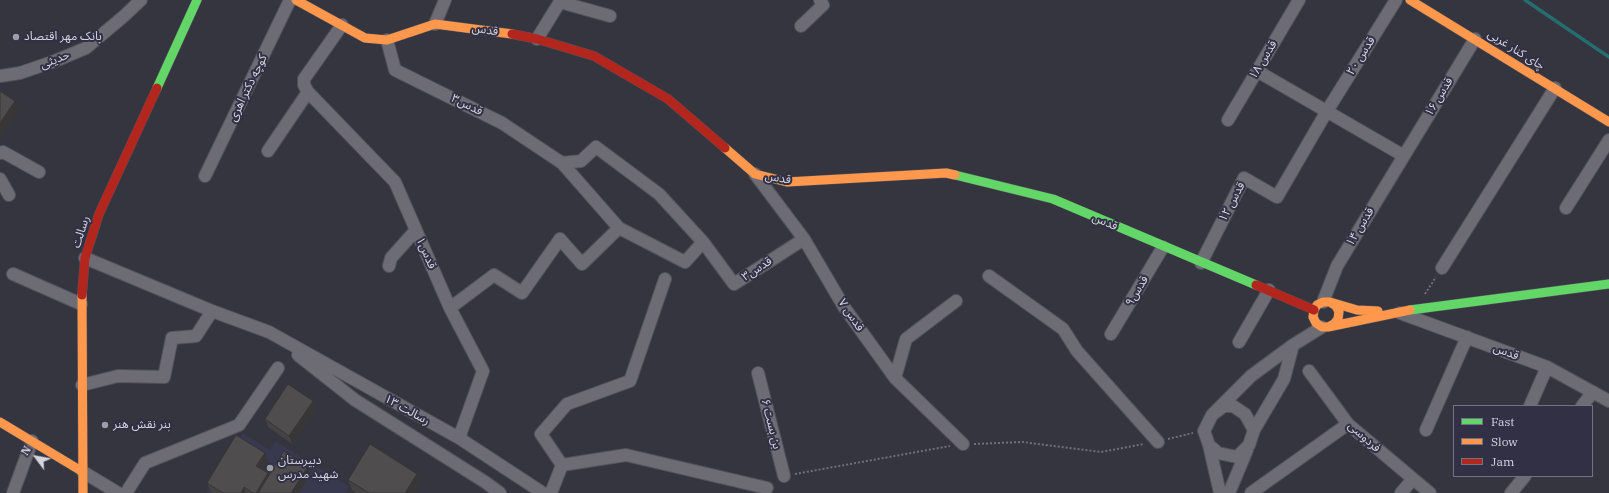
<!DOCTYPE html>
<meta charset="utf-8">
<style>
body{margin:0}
#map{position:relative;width:1609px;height:493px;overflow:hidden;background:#35353f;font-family:"IBM Plex Serif",serif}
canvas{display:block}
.legend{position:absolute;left:1453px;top:405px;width:140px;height:72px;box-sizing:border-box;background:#313044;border:1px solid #737283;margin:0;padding:5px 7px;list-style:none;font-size:12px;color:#d5d5e2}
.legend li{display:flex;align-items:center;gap:8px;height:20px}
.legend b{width:20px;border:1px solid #737283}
.north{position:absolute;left:16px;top:437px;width:40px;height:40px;-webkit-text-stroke:3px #313044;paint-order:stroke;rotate:302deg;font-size:11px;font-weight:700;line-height:16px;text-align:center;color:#d5d5e2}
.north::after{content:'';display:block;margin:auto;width:14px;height:18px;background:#d5d5e2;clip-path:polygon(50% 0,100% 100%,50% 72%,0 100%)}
</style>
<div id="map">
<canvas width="1609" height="493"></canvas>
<ul class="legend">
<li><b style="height:5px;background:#63d668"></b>Fast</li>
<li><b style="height:5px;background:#ff974d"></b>Slow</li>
<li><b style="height:5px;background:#b3261e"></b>Jam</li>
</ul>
<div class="north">N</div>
</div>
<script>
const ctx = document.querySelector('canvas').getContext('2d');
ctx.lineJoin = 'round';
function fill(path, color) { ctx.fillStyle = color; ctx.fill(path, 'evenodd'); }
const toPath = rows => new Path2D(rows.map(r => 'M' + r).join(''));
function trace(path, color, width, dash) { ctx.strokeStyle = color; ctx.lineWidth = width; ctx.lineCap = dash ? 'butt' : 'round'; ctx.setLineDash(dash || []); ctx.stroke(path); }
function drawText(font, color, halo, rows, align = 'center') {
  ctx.font = font + ' "IBM Plex Serif","Noto Sans Arabic",serif'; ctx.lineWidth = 4; ctx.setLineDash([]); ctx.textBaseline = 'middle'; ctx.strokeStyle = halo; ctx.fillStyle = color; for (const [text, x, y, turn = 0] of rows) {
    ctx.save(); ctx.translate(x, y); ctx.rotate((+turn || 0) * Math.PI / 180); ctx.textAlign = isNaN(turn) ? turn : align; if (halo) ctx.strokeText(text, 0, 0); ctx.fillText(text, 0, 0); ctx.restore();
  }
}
fill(toPath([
 [243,433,270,450,275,441,349,486,345,493,206,493]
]), '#38384f');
trace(toPath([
 [1525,0,1609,57]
]), '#266d6f', 3.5);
const street = toPath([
 [560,2,610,16],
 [435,24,445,0],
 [342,25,304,79,304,85,308,92,395,182,450,308,483,371,459,438],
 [801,26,823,5,820,0],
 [537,39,561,0],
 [387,40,395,70,502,123,562,163,619,228,685,262,703,242],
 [1257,71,1404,156],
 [0,76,20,73,55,61,86,48,124,16,141,0],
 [1228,120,1299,0],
 [268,151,308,92],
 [0,153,3,152,39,172],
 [562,163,581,161,596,147,659,194,703,242,734,284,804,239],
 [755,174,804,239,844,307,895,378,963,444],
 [205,176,290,0],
 [0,179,9,195],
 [1566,208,1609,140],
 [85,258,212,311,269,332,459,438,543,493],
 [1201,263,1244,178,1277,197,1327,111,1396,0],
 [389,266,391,258,416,230],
 [1442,268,1555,88],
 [13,274,81,304],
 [989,276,1063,329,1077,351,1158,442],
 [1323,302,1337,266,1475,39],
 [450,308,494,275,522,293,560,239,582,264,619,228],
 [1400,313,1547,367,1609,401],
 [1111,334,1163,247],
 [1239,342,1269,290],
 [1293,345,1322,327],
 [298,355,355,400,485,482,500,493],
 [1309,371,1348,424,1430,493],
 [758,373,784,476],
 [895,378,906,339,956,301],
 [82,385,118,376,164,377,172,338,196,336,212,311],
 [1530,406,1547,367],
 [1582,406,1593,392],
 [1212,415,1251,376,1293,345,1284,379,1254,430,1249,445,1237,457,1218,453,1209,445,1204,431,1212,415,1224,406,1233,406,1245,414,1254,430],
 [1426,430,1467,337],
 [1209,445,1220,493],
 [562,465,541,434,567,404,630,381,665,279],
 [83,472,118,493],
 [13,493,32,441],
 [126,493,145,463,239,425,278,368],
 [551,493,562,465,626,455,767,488],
 [1229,493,1247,450],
 [1251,493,1348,424],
 [1401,493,1413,479],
 [1511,493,1525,476]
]);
const fast = toPath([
 [157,88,197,0],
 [955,175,1053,199,1256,285],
 [1410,310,1609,284]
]);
const slow = toPath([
 [296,0,365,38,387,40,435,24,512,34],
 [1410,0,1609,122],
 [725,148,755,174,787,182,946,173,955,175],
 [82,295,83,493],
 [1330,302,1357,310,1378,311],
 [1328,327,1334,324,1338,319,1339,312,1336,306,1330,302,1323,302,1317,305,1314,310,1313,317,1316,323,1322,327,1328,327,1410,310],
 [0,422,83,472]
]);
const jam = toPath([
 [512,34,537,39,594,56,668,99,725,148],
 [1256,285,1314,310],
 [82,295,85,258,99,214,157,88]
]);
trace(street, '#52525b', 14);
trace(fast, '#52525b', 10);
trace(slow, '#52525b', 10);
trace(jam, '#52525b', 10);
trace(toPath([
 [1425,294,1436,277],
 [1168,439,1193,433],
 [974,444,1023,442,1101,452,1144,444],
 [795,474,950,446]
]), '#707077', 2, [2, 2]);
trace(street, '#6d6c75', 12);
trace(fast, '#63d668', 9);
trace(slow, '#ff974d', 9);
trace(jam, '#b3261e', 9);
fill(toPath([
 [316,408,292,444,268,427,265,419],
 [269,463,264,471,269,476,311,474,299,493,211,493,207,483],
 [348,480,421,484,415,493,356,493,352,490]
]), '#454243');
fill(toPath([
 [15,101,19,111,0,139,0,123],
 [313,401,316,408,292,444,289,436],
 [265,453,269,463,260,477,256,466],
 [308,466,311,474,299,493,291,493],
 [268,473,272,483,266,493,256,493],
 [417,474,421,484,415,493,405,493],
 [244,487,246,493,241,493]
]), '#383637');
const building = toPath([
 [0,91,15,101,0,123,0,91],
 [288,384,313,401,289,436,265,419,288,384],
 [236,435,265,453,256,466,268,473,256,493,253,493,244,487,241,493,223,493,207,483,236,435],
 [370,444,417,474,405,493,369,493,348,480,370,444],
 [284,451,308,466,291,493,258,493,284,451]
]);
fill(building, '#504d4e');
trace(building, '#383637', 1);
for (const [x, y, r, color] of [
 [16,37,4,"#9d9da9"],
 [105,425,4,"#9d9da9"],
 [270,468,4,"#9d9da9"]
]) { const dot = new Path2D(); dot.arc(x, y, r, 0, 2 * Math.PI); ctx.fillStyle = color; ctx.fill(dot); trace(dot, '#313044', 1.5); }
drawText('12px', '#d5d5e2', '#313044', [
 ["قدس",485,30,8],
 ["چای کنار غربی",1516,50,32],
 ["قدس ۲۰",1361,56,-58],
 ["حدیثی",55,60,-21],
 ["قدس ۱۸",1263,60,-59],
 ["کوچه دکتر اهری",248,88,-64],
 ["قدس ۱۶",1439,97,-59],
 ["قدس۳",467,105,26],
 ["قدس",778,178,10],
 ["قدس ۱۲",1232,202,-62],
 ["قدس",1105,222,23],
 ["قدس ۱۴",1360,227,-59],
 ["رسالت",81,232,-72],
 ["قدس۱",426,253,66],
 ["قدس۳",757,269,-33],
 ["قدس۹",1137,291,-59],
 ["قدس ۷",851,315,56],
 ["قدس",1506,352,20],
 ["رسالت ۱۳",407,410,29],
 ["بن بست ۶",771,424,76],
 ["فردوسی",1364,437,42]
]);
drawText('12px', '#d5d5e2', '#313044', [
 ["بانک مهر اقتصاد",24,37],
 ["بنر نقش هنر",113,425],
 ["دبیرستان",278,461],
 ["شهید مدرس",278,475]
], 'left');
</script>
